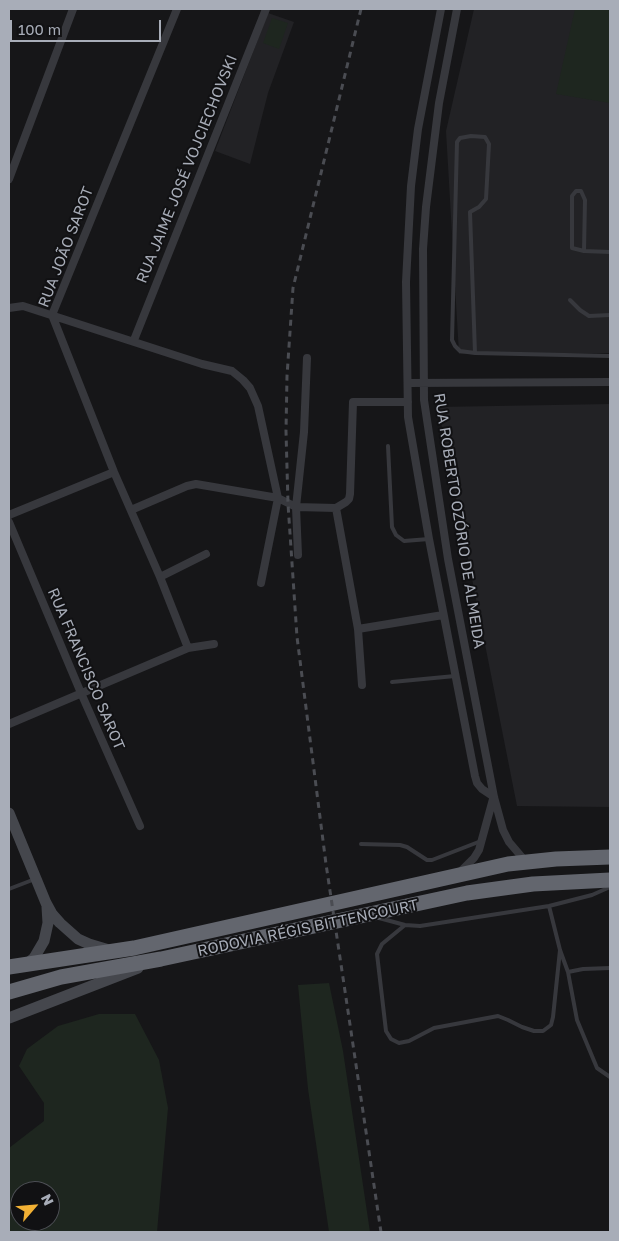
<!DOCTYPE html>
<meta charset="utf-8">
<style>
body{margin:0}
#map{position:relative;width:619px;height:1241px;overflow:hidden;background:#161618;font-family:"Golos Text",sans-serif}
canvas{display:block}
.frame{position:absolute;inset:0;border:10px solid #a8adb8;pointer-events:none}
.north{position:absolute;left:10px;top:1181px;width:50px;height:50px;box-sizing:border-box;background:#111113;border:1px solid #4d4f55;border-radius:50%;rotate:63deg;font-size:14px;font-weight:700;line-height:20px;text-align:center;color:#a8adb8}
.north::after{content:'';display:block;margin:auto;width:18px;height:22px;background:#f2b134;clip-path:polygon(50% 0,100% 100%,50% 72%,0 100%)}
.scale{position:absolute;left:10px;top:20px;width:151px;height:22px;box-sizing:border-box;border:2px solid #a8adb8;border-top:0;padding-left:6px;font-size:15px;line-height:18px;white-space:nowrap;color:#a8adb8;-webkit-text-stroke:4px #111113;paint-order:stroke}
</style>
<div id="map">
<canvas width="619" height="1241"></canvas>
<div class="frame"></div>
<div class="north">N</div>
<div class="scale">100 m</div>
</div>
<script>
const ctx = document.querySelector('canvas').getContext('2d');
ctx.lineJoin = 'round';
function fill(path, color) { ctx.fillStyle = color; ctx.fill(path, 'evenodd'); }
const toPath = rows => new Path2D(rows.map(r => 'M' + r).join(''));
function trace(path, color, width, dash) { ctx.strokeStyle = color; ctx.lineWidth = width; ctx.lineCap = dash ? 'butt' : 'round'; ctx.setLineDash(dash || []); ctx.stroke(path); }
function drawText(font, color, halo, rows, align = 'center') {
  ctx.font = font + ' "Golos Text",sans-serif'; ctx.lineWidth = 4; ctx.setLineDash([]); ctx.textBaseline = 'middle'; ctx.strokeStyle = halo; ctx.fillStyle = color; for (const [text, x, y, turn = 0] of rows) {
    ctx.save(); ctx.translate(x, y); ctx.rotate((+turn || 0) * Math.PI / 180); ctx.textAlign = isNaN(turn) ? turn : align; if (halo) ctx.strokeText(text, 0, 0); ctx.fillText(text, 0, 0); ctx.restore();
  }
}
fill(toPath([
 [474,9,610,9,610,353,459,354,446,131],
 [268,13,294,22,268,93,250,164,215,151],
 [610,404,610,807,517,806,438,407]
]), '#222225');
fill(toPath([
 [575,9,610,9,610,103,556,94],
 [272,18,288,23,279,49,263,43],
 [329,983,343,1051,370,1232,329,1232,308,1089,298,985],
 [99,1014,135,1014,159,1060,168,1108,157,1232,9,1232,9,1148,44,1121,44,1103,19,1066,27,1049,58,1026],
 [20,1191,50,1191,50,1221,20,1221]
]), '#1e261f');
trace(toPath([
 [584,251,585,200,581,191,576,191,572,196,572,248,584,251,610,252],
 [570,300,580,310,589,316,610,315],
 [475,353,470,212,479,207,486,199,489,144,485,137,471,136,460,138,457,142,452,340,455,346,460,351,475,353,610,356],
 [388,446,392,527,396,535,404,541,429,539],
 [392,682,455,676],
 [361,844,400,845,407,847,427,860,432,860,481,841],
 [9,889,35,879],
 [549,906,560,950,568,972,583,969,610,968],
 [379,918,405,925,420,926,549,906,592,895,610,887],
 [405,925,382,944,377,954,386,1031,391,1039,399,1043,409,1041,434,1028,498,1016,508,1020,522,1027,534,1031,543,1031,551,1025,553,1017,560,950],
 [568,972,577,1020,597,1068,610,1077]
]), '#37383d', 4);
trace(toPath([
 [177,9,52,315,114,472,160,577,188,648],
 [441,9,418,129,411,186,406,282,408,417,429,539,475,776,477,783,482,789,494,797],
 [457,9,439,103,426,207,423,249,424,400,448,559,494,797,503,830,509,842,526,862],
 [9,179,73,9],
 [9,308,23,306,202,364,232,371,243,380,250,388,258,406,278,498,261,583],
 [134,340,266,9],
 [408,383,610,382],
 [336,508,358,629,362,685],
 [131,510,187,486,196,484,278,498,296,507,336,508,346,502,349,499,350,494,353,402,408,402],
 [9,515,114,472],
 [9,522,81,693,140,826],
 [298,555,296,507,304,432,307,358],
 [160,577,206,554],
 [358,629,443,615],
 [9,724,188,648,214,644],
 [461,871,474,858,479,850,493,799]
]), '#37383d', 8);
trace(toPath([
 [9,813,46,903,52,914,60,923,78,939,89,944,109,950],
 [27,964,34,958,44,941,48,923,47,907],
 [9,1018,138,968]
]), '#45474d', 11);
trace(toPath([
 [9,967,134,948,508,864,556,859,610,857],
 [9,992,61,977,161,959,467,893,533,884,610,880]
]), '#63666e', 15);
trace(toPath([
 [361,9,293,288,287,376,286,431,288,504,297,637,326,864,381,1232]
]), '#4a4c52', 3, [6, 5]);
drawText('15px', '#a8adb8', '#111113', [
 ["RUA JAIME JOSÉ VOJCIECHOVSKI",187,169,-68],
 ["RUA JOÃO SAROT",66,247,-69],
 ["RUA ROBERTO OZÓRIO DE ALMEIDA",459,521,81],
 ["RUA FRANCISCO SAROT",86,669,67],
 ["RODOVIA RÉGIS BITTENCOURT",308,928,-12]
]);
</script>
